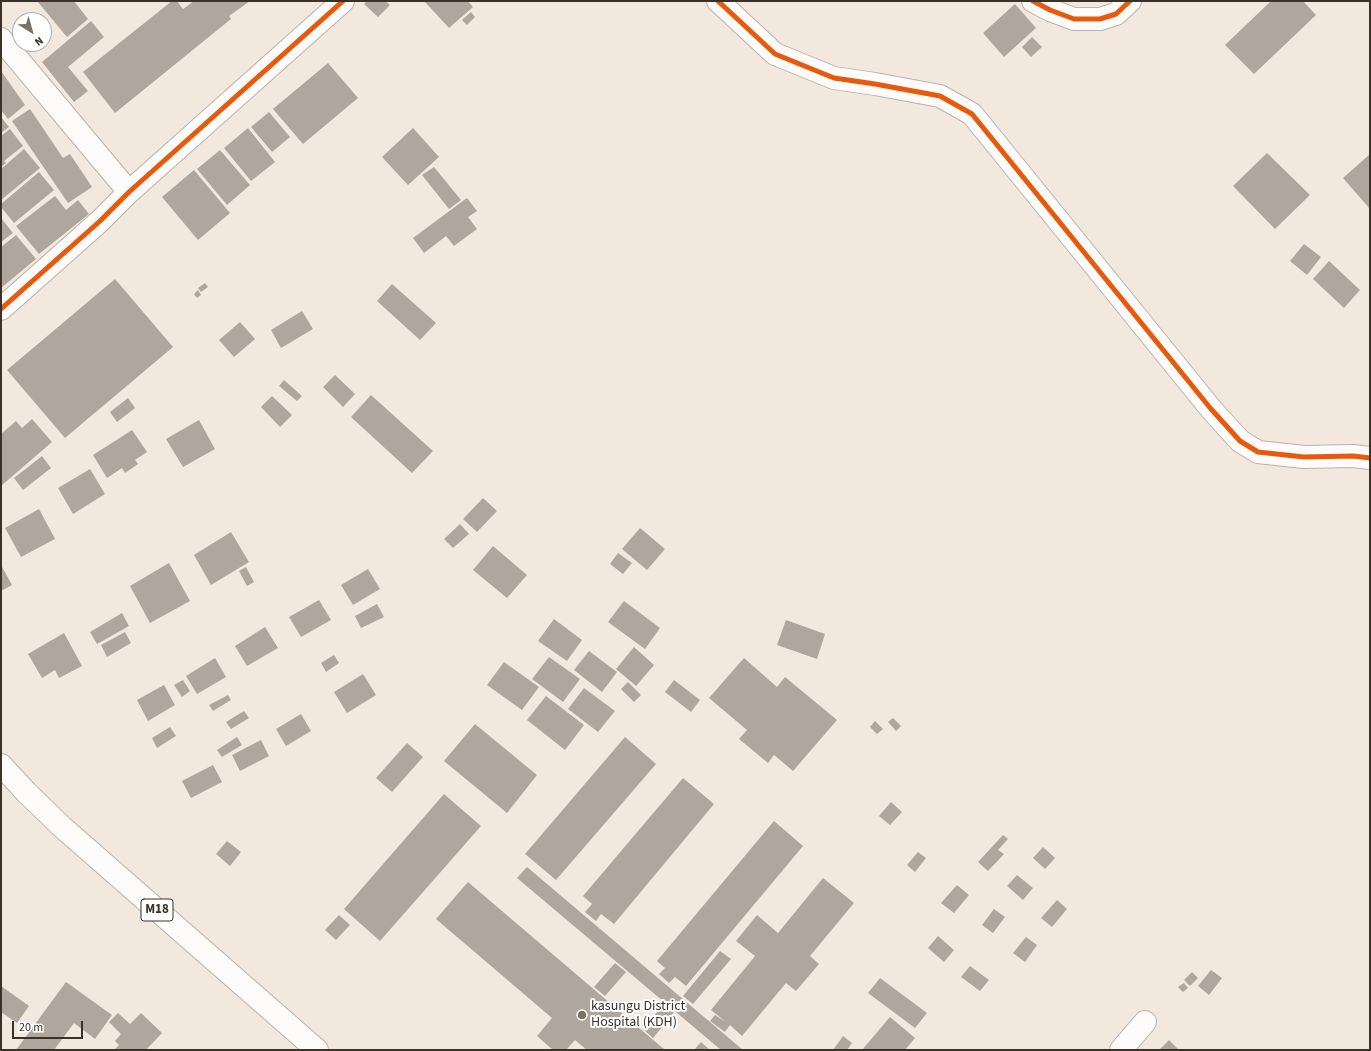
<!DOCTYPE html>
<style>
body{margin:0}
#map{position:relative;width:1371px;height:1051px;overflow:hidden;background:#f3e8dd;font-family:"Source Sans 3",sans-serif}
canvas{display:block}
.frame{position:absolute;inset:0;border:2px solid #3b3127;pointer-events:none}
.north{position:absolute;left:12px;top:12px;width:40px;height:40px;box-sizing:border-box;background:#fff;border:1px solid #b1ada9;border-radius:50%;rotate:143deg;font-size:11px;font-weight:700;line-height:16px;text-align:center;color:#3b3127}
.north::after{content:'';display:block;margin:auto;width:14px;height:18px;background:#7b7167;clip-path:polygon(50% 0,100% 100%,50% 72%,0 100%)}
.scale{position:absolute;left:12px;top:1021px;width:71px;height:18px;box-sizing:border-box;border:2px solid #3b3127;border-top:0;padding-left:5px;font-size:12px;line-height:14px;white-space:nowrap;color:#3b3127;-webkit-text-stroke:3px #fff;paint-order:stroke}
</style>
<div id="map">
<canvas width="1371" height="1051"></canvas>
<div class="frame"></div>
<div class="north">N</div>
<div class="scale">20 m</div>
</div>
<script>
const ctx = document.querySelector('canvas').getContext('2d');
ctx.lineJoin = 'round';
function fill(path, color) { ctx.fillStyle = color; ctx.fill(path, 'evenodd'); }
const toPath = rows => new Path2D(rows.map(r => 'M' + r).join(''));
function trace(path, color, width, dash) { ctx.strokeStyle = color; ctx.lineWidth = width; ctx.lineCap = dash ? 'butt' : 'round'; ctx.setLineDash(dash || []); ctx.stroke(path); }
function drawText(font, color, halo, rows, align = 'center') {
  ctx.font = font + ' "Source Sans 3",sans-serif'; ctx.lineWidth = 4; ctx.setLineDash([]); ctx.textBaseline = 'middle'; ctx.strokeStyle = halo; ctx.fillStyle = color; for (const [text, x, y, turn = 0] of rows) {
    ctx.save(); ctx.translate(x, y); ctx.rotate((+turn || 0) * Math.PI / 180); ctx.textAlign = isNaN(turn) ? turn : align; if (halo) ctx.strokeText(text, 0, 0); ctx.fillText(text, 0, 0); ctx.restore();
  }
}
fill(toPath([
 [37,1,74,1,88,19,67,37],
 [172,1,177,1,183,9,194,1,250,1,229,16,231,19,115,113,83,72],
 [367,1,385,1,390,5,378,17,364,4],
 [424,1,468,1,473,7,449,28],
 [1271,1,1303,1,1316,15,1254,74,1225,45],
 [1015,4,1036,28,1004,57,983,33],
 [471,12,475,17,467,25,462,20],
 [91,21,104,37,68,67,88,91,74,102,42,62],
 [1032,37,1042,47,1031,57,1022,47],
 [328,63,358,98,303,144,273,109],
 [1,71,25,105,8,119,1,110],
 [30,109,63,158,70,154,92,187,68,203,12,121],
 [269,112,290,137,272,152,251,127],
 [1,117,9,127,1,133],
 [248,128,275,162,251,181,224,148],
 [413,128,439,157,408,185,382,157],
 [10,129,23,146,4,161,6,163,1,167,1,136],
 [24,149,40,168,1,200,1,169],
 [220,150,250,185,227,205,197,169],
 [1267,153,1310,195,1275,229,1233,186],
 [1370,154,1370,209,1343,178],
 [434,167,461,200,449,209,422,175],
 [194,170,230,213,198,240,162,197],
 [39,172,54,190,14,223,1,207,1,204],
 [55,196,66,210,78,200,89,214,39,254,16,226],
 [467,198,477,211,468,217,477,229,454,246,446,236,424,253,413,238],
 [1,218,13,233,1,242],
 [16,235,36,259,1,288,1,247],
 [1304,244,1321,257,1307,275,1290,261],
 [1329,261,1360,290,1344,308,1313,279],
 [115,279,173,347,65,438,7,370],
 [205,283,208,287,201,292,198,288],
 [392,284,436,323,420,340,377,301],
 [198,290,201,295,197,298,194,294],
 [302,311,313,329,281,348,271,330],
 [240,322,255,339,234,357,219,340],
 [335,375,355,394,343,407,323,387],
 [284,380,302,396,297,401,279,386],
 [371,395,433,451,412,473,351,417],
 [272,396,292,415,280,427,261,407],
 [128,398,135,408,117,422,110,412],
 [32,419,52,442,1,486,1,434,16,421,22,428],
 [199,420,215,449,183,467,166,439],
 [132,430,147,452,135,460,138,464,125,473,122,468,107,478,93,455],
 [42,456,51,468,23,490,14,478],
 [90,469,105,494,73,514,58,488],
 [483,498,497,511,477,532,463,519],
 [39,509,55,539,21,557,5,528],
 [460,524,469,534,453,548,444,539],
 [640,528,665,549,647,570,622,549],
 [231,532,249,562,211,585,194,555],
 [493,546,527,575,507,598,473,570],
 [618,553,632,563,623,574,610,564],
 [169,563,190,601,150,623,130,586],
 [1,565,12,585,1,591],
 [246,567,254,582,247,586,239,571],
 [368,569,380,589,353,605,341,585],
 [319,600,331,620,301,637,289,617],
 [624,601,660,628,645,649,608,622],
 [377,604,384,617,361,628,355,616],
 [122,613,129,626,97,644,90,632],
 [554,619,582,640,567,661,538,641],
 [786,620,825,634,817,659,777,645],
 [265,627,278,648,247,666,235,646],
 [125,632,131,643,107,657,101,645],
 [64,633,82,666,59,678,55,670,42,678,28,654],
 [634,647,654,665,636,686,616,669],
 [589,651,617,672,602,692,574,670],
 [334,655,339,663,326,672,321,663],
 [549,657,580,679,563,702,532,679],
 [215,658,226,677,197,694,186,676],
 [744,658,777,687,785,677,837,720,793,771,774,755,768,763,739,739,747,730,709,698],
 [504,662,539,687,522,710,487,685],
 [363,674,376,695,347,713,334,692],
 [183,680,190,691,182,697,174,685],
 [674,680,700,700,691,712,665,692],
 [628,682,641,695,634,702,621,689],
 [164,685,175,705,148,721,137,700],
 [584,688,615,711,598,732,568,709],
 [228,695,231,700,213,711,209,705],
 [546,696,584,725,565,750,527,720],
 [244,711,249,718,231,729,226,722],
 [301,714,311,731,286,746,276,729],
 [893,718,901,726,896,731,888,722],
 [875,721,883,729,877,734,870,727],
 [475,724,537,775,507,813,444,761],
 [170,727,176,736,157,748,152,738],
 [237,737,242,745,222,757,217,750],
 [625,737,656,764,556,880,525,854],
 [261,740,269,756,240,771,232,755],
 [407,743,423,757,392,792,376,778],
 [213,765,222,782,191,798,182,781],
 [683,778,714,804,614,924,601,914,596,921,585,912,592,904,583,896],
 [444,794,481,826,380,941,344,909],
 [891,802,902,812,890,825,879,816],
 [774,821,803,846,686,986,675,977,669,983,659,974,665,968,657,961],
 [1003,835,1008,839,998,850,1004,854,988,871,978,862],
 [227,841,241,852,230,866,216,854],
 [1043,847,1055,858,1045,869,1033,858],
 [918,852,926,858,915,872,907,865],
 [527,867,743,1050,721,1050,517,878],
 [1017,875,1033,888,1023,900,1007,886],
 [823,878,854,903,810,956,819,964,796,991,786,983,742,1036,730,1025,725,1032,710,1021,715,1015,726,1022,711,1010,755,956,736,941,757,915,778,933],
 [468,882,665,1050,587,1050,575,1040,566,1050,553,1050,537,1036,552,1018,436,919],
 [957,885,969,895,954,913,941,903],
 [1057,900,1067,909,1052,927,1041,918],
 [994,909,1005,917,993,933,982,925],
 [339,915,350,925,336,940,325,930],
 [938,936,954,950,944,962,928,948],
 [1026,937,1037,945,1025,962,1013,953],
 [720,951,731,959,693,1004,683,996],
 [615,963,626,972,605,996,594,987],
 [970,966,989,980,980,991,961,977],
 [1211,970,1222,978,1209,995,1198,986],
 [1192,972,1198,978,1190,986,1184,980],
 [880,978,927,1013,915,1028,868,993],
 [66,982,112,1015,95,1039,74,1023,54,1050,16,1050],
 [1184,983,1188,988,1183,992,1178,987],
 [1,986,29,1006,17,1023,1,1012],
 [664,1004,674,1013,653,1038,643,1029],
 [118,1013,130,1024,141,1013,162,1033,146,1050,114,1050,119,1045,115,1041,121,1034,109,1022],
 [890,1017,915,1038,905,1050,862,1050],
 [843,1036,852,1043,847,1050,833,1050],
 [1169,1040,1179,1050,1159,1050],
 [701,1042,710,1050,694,1050]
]), '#afa69d');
const street = toPath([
 [718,1,775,54,834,78,875,84,940,96,972,114,1211,409,1240,441,1258,452,1304,457,1353,456,1370,458],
 [1033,1,1050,10,1074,19,1100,19,1116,14,1130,1],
 [1,39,129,192],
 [1,309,100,221,129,192,343,1],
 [1121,1050,1145,1022]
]);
const primary = toPath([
 [1,765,26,792,61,826,317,1050]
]);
trace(street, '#bbb2a8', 24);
trace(primary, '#bbb2a8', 24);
trace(street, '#fdfcfa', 22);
trace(primary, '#fdfcfa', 22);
trace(toPath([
 [718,1,775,54,834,78,875,84,940,96,972,114,1211,409,1240,441,1258,452,1304,457,1353,456,1370,458],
 [1033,1,1050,10,1074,19,1100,19,1116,14,1130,1],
 [1,309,100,221,129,192,343,1]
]), '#e8590c', 5);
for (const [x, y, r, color] of [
 [582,1015,5,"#7b7167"]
]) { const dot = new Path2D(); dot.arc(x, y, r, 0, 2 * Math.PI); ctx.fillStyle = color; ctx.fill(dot); trace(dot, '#fff', 1.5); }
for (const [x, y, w] of [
 [157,910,32]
]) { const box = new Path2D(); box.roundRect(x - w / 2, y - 11, w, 22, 3); ctx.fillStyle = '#fff'; ctx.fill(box); trace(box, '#3b3127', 1); }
drawText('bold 13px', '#3b3127', null, [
 ["M18",157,910]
]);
drawText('14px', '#3b3127', '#fff', [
 ["kasungu District",591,1007],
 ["Hospital (KDH)",591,1023]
], 'left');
</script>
